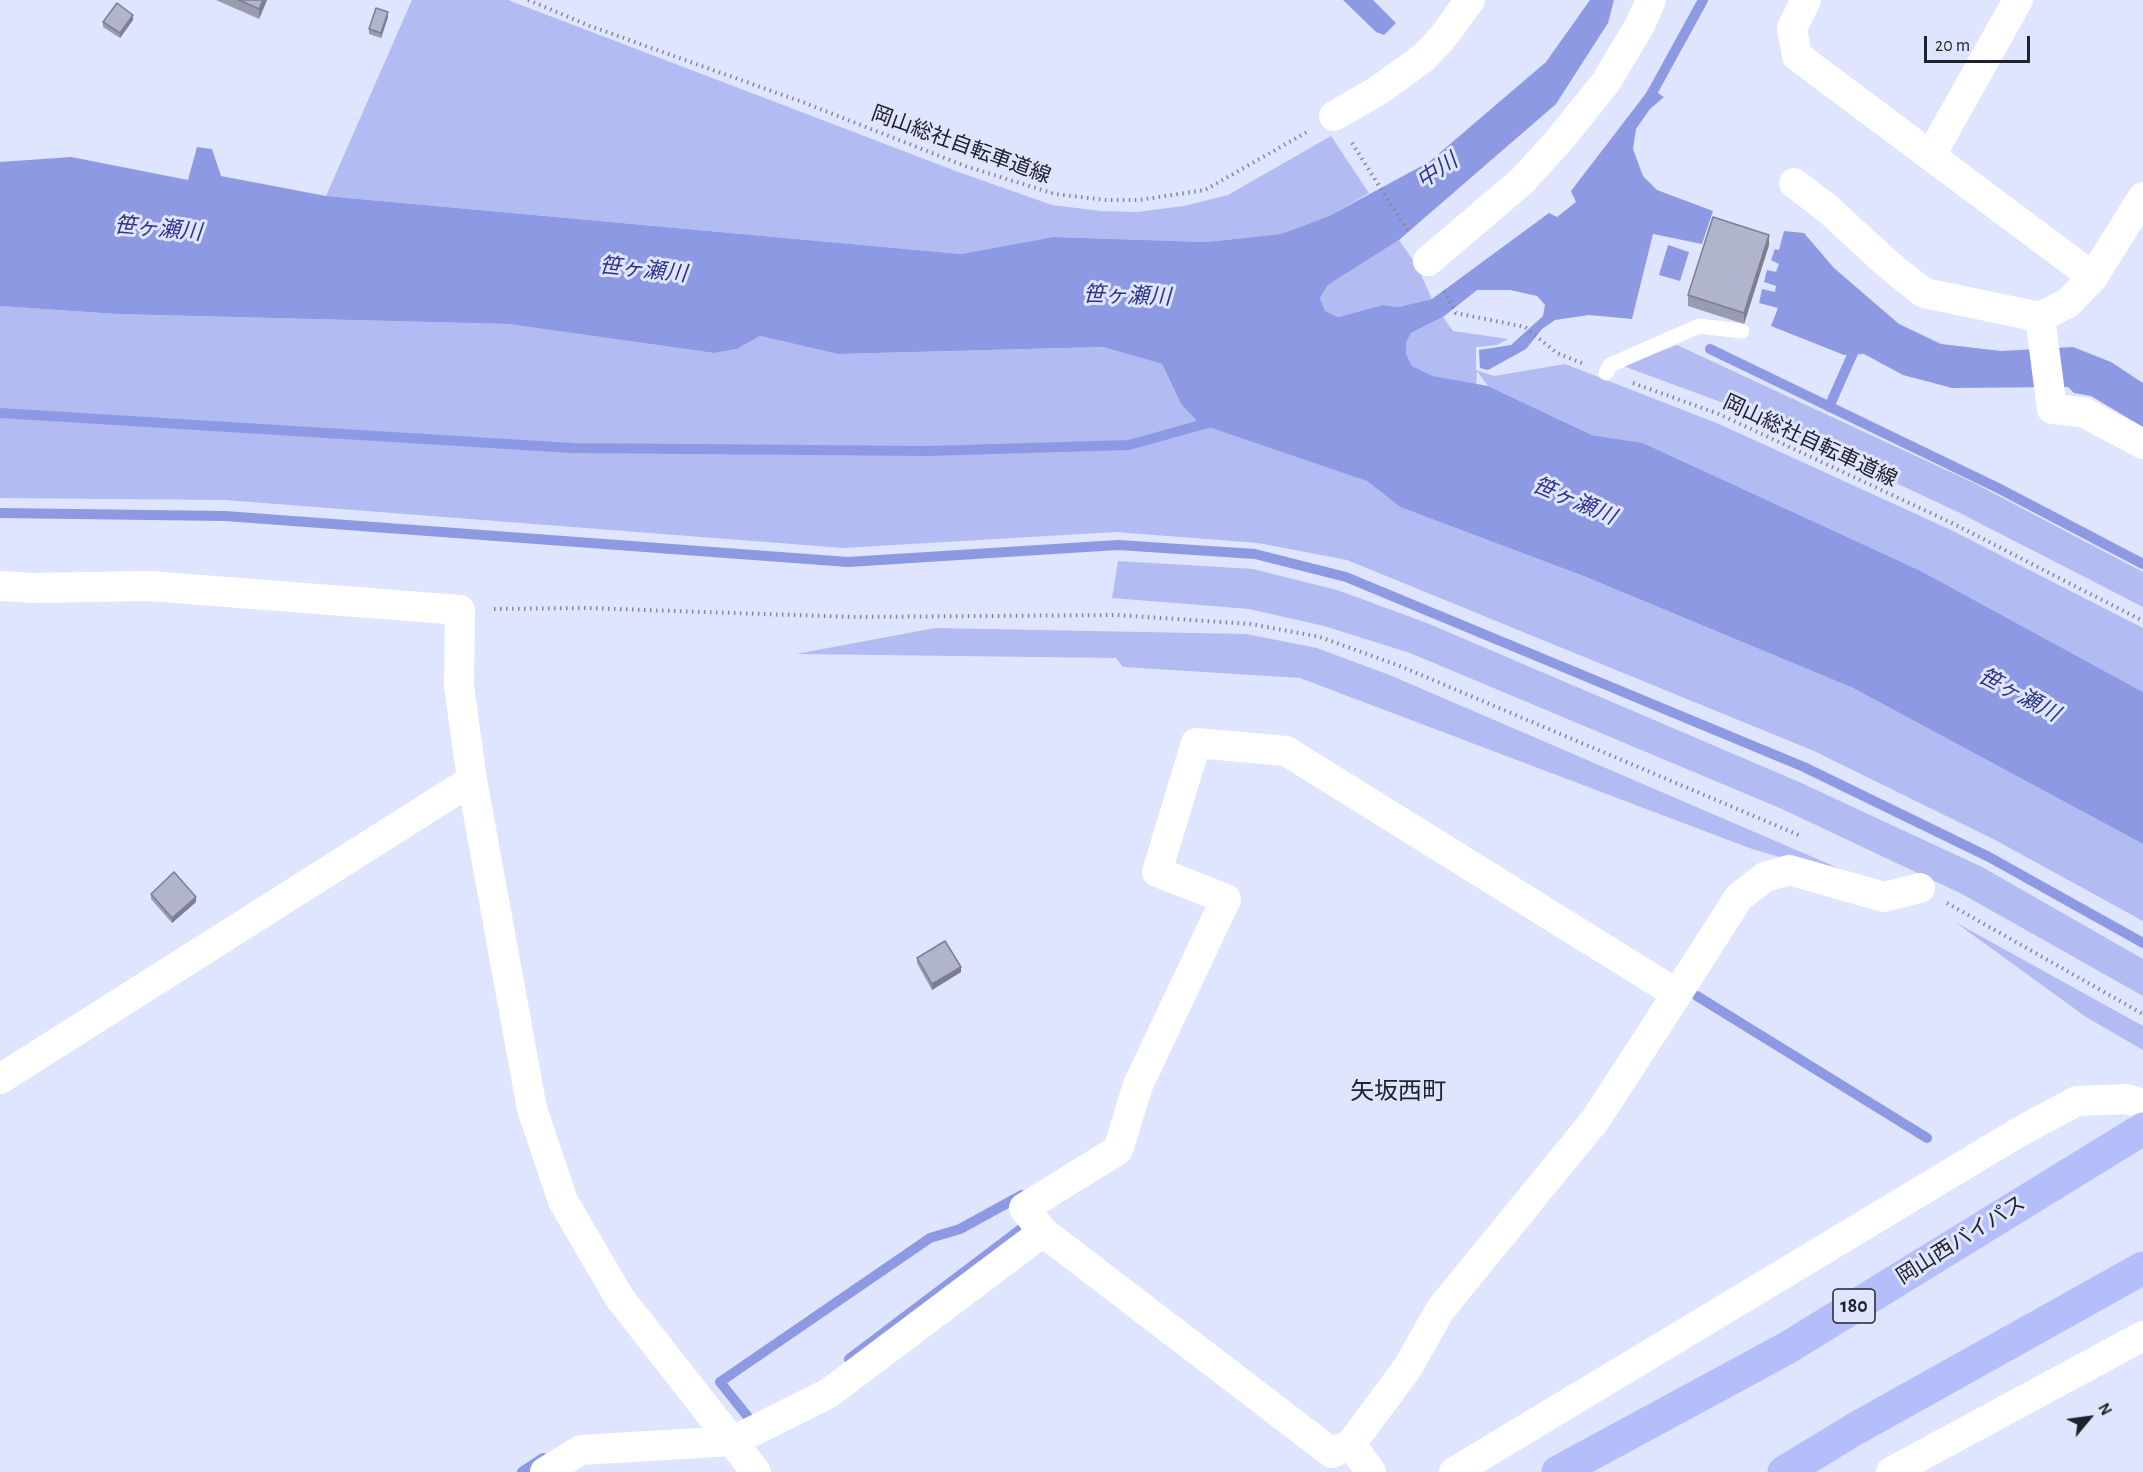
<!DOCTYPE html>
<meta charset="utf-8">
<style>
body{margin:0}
#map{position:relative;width:2143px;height:1472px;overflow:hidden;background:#dfe5fe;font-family:"Alegreya Sans",sans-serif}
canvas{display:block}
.north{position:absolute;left:2059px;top:1388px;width:60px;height:60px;-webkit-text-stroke:4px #dfe5fe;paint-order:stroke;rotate:61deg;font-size:16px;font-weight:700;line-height:24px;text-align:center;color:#20222b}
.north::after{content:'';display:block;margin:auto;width:21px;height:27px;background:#20222b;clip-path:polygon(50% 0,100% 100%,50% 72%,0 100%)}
.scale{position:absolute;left:1924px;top:36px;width:106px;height:27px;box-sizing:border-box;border:3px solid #20222b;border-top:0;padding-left:8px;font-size:18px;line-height:21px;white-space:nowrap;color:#20222b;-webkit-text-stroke:4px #dfe5fe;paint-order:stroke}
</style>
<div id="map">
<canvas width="2143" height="1472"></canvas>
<div class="north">N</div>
<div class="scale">20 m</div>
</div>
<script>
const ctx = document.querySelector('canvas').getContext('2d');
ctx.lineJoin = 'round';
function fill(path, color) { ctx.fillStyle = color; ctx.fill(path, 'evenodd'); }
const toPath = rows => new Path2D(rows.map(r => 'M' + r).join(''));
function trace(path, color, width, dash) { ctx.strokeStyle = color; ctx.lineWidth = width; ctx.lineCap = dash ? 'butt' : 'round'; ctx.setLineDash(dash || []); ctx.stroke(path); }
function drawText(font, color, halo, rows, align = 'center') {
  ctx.font = font + ' "Alegreya Sans","Noto Sans JP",sans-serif'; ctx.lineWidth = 6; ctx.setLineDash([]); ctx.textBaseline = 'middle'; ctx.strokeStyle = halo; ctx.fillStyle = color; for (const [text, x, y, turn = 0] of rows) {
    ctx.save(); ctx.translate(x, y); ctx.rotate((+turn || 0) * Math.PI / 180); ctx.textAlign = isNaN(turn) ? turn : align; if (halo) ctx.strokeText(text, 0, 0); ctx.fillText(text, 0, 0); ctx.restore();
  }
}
fill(toPath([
 [412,0,508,0,961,173,1052,205,1101,211,1137,212,1184,206,1228,195,1331,136,1369,193,1329,216,1281,234,1206,242,1053,237,961,254,326,196],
 [1399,240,1417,266,1432,299,1398,307,1383,305,1338,317,1325,311,1320,298,1328,285],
 [0,306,116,314,508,324,714,353,737,349,760,336,838,354,1103,347,1162,364,1181,404,1367,481,1400,507,1586,577,1853,688,2143,844,2143,921,1997,841,1814,751,1347,560,1258,543,1115,532,843,548,225,500,0,498],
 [1443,317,1453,331,1508,339,1497,345,1476,347,1476,370,1494,376,1565,364,1719,424,1951,530,2143,628,2143,692,1921,571,1643,443,1592,435,1488,386,1477,371,1476,386,1433,376,1412,366,1406,354,1406,343,1411,333],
 [1677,345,1974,483,2143,572,2143,607,1958,512,1729,405,1623,366],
 [1118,561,1253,569,1337,590,1427,623,1797,781,1982,867,2143,959,2143,996,1962,894,1782,809,1410,653,1324,626,1249,609,1112,598],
 [935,628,1246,634,1317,648,1392,676,1880,886,1752,849,1300,678,1123,667,1116,658,796,654],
 [1955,922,2143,1026,2143,1050,2086,1017]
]), '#b2bcf3');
fill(toPath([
 [1343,0,1373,0,1396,23,1384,35,1376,32],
 [1590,0,1614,0,1608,23,1556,104,1399,240,1328,285,1320,298,1325,311,1338,317,1383,305,1398,307,1432,299,1549,213,1557,217,1576,202,1571,191,1650,88,1664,97,1650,109,1636,129,1633,149,1643,176,1657,190,1713,211,1702,244,1653,234,1632,319,1589,315,1555,320,1542,329,1526,349,1488,370,1480,368,1479,350,1511,345,1543,316,1545,305,1537,296,1510,290,1477,290,1443,317,1411,333,1406,343,1406,354,1412,366,1433,376,1488,386,1592,435,1643,443,1921,571,2143,692,2143,844,1853,688,1586,577,1400,507,1367,481,1200,424,1181,404,1162,364,1103,347,838,354,760,336,737,349,714,353,508,324,116,314,0,306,0,162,71,157,188,180,197,147,212,149,221,176,326,196,961,254,1053,237,1206,242,1281,234,1329,216,1429,162,1546,62],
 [1784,231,1804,233,1834,268,1899,324,1941,344,2001,351,2073,347,2111,362,2143,383,2143,427,2091,396,2074,393,2068,387,1952,388,1903,375,1864,354,1844,355,1771,326,1778,308,1759,303,1762,289,1775,292,1776,286,1764,282,1767,270,1776,272,1779,264,1771,260,1775,249,1779,250],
 [1668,245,1689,252,1680,281,1659,275]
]), '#8e99e3');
trace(toPath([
 [1647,102,1703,0],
 [1710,349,1998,488,2143,564],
 [1829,407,1857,344],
 [0,413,572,448,928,451,1129,445,1215,421],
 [0,513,225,516,848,562,1118,545,1255,554,1346,577,1804,767,1989,857,2143,943],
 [1697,996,1927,1138],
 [849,1359,1021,1229],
 [752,1422,720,1382,930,1238,960,1229,1022,1195],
 [522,1472,543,1458]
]), '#8e99e3', 10);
trace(toPath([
 [528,0,590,26,805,103,965,166,1055,194,1106,200,1139,200,1205,190,1307,132],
 [1352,143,1409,233],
 [1444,291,1456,313,1525,327,1557,353,1584,364],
 [1633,383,1719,414,1954,524,2143,621],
 [494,609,585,608,854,617,1117,615,1251,624,1320,637,1400,666,1801,836],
 [1947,903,2143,1014]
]), '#848899', 4, [1.5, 4.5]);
trace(toPath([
 [1606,373,1610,365,1699,326,1742,331]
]), '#fff', 15);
trace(toPath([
 [1806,0,1792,28,1797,56,2093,277],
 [1334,116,1379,90,1423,58,1443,37,1470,0],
 [1931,155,2018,0],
 [1794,183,1828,209,1890,266,1924,293,2040,317,2068,303,2093,277,2143,197],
 [1428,261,1522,181,1561,138,1606,82,1640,25,1651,0],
 [2040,317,2052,409,2083,412,2143,444],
 [0,586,34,588,149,586,460,610,459,686,472,780,532,1109,563,1201,619,1297,756,1472],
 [1677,994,1286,751,1196,743,1157,872,1226,899,1138,1085,1118,1150,1024,1208,1043,1232,1332,1453,1351,1444,1408,1367,1440,1310,1596,1119,1677,994,1739,897,1765,877,1789,870,1884,897,1920,888],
 [0,1079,472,780],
 [1351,1444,1371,1472],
 [545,1472,581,1450,733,1441,829,1393,1043,1232],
 [1454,1472,2019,1132,2077,1101,2127,1099,2143,1104],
 [1891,1472,2143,1336]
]), '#fff', 30);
trace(toPath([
 [1558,1472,1787,1348,2143,1129],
 [1784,1472,1855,1429,2143,1268]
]), '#b4befa', 33);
fill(toPath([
 [216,0,267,0,259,19],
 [388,17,381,38,369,34,369,29],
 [133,20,120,38,103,27,103,22],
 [1769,245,1744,324,1688,306,1688,295],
 [151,894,196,902,172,923,151,899],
 [917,958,961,972,932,990,917,963]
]), '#979cb0');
fill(toPath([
 [263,0,267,0,259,19,259,9],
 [388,12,388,17,381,38,381,33],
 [133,15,133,20,120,38,120,33],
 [1769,235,1769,245,1744,324,1744,313],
 [196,897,196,902,172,923,172,918],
 [961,967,961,972,932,990,932,984]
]), '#7b7f90');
const building = toPath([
 [239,0,263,0,259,9,239,0],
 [117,3,133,15,120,33,103,22,117,3],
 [376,8,388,12,381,33,369,29,376,8],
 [1713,217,1769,235,1744,313,1688,295,1713,217],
 [174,872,196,897,172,918,151,894,174,872],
 [945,941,961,967,932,984,917,958,945,941]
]);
fill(building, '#b0b5cd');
trace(building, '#7b7f90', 1.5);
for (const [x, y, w] of [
 [1854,1306,42]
]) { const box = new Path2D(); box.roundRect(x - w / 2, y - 17, w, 34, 4.5); ctx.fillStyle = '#dfe5fe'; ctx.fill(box); trace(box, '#20222b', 1.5); }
drawText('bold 20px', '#20222b', null, [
 ["180",1854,1306]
]);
drawText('21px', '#20222b', '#dfe5fe', [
 ["岡山総社自転車道線",961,145,20],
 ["岡山総社自転車道線",1810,441,25],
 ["岡山西バイパス",1961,1240,-32]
]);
drawText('italic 22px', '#313388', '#dfe5fe', [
 ["中川",1437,171,-34],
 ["笹ヶ瀬川",158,229,5],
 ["笹ヶ瀬川",643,270,6],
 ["笹ヶ瀬川",1127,296,2],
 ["笹ヶ瀬川",1574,501,23],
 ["笹ヶ瀬川",2019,695,28]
]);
drawText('24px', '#20222b', '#dfe5fe', [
 ["矢坂西町",1398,1092]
]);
</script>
